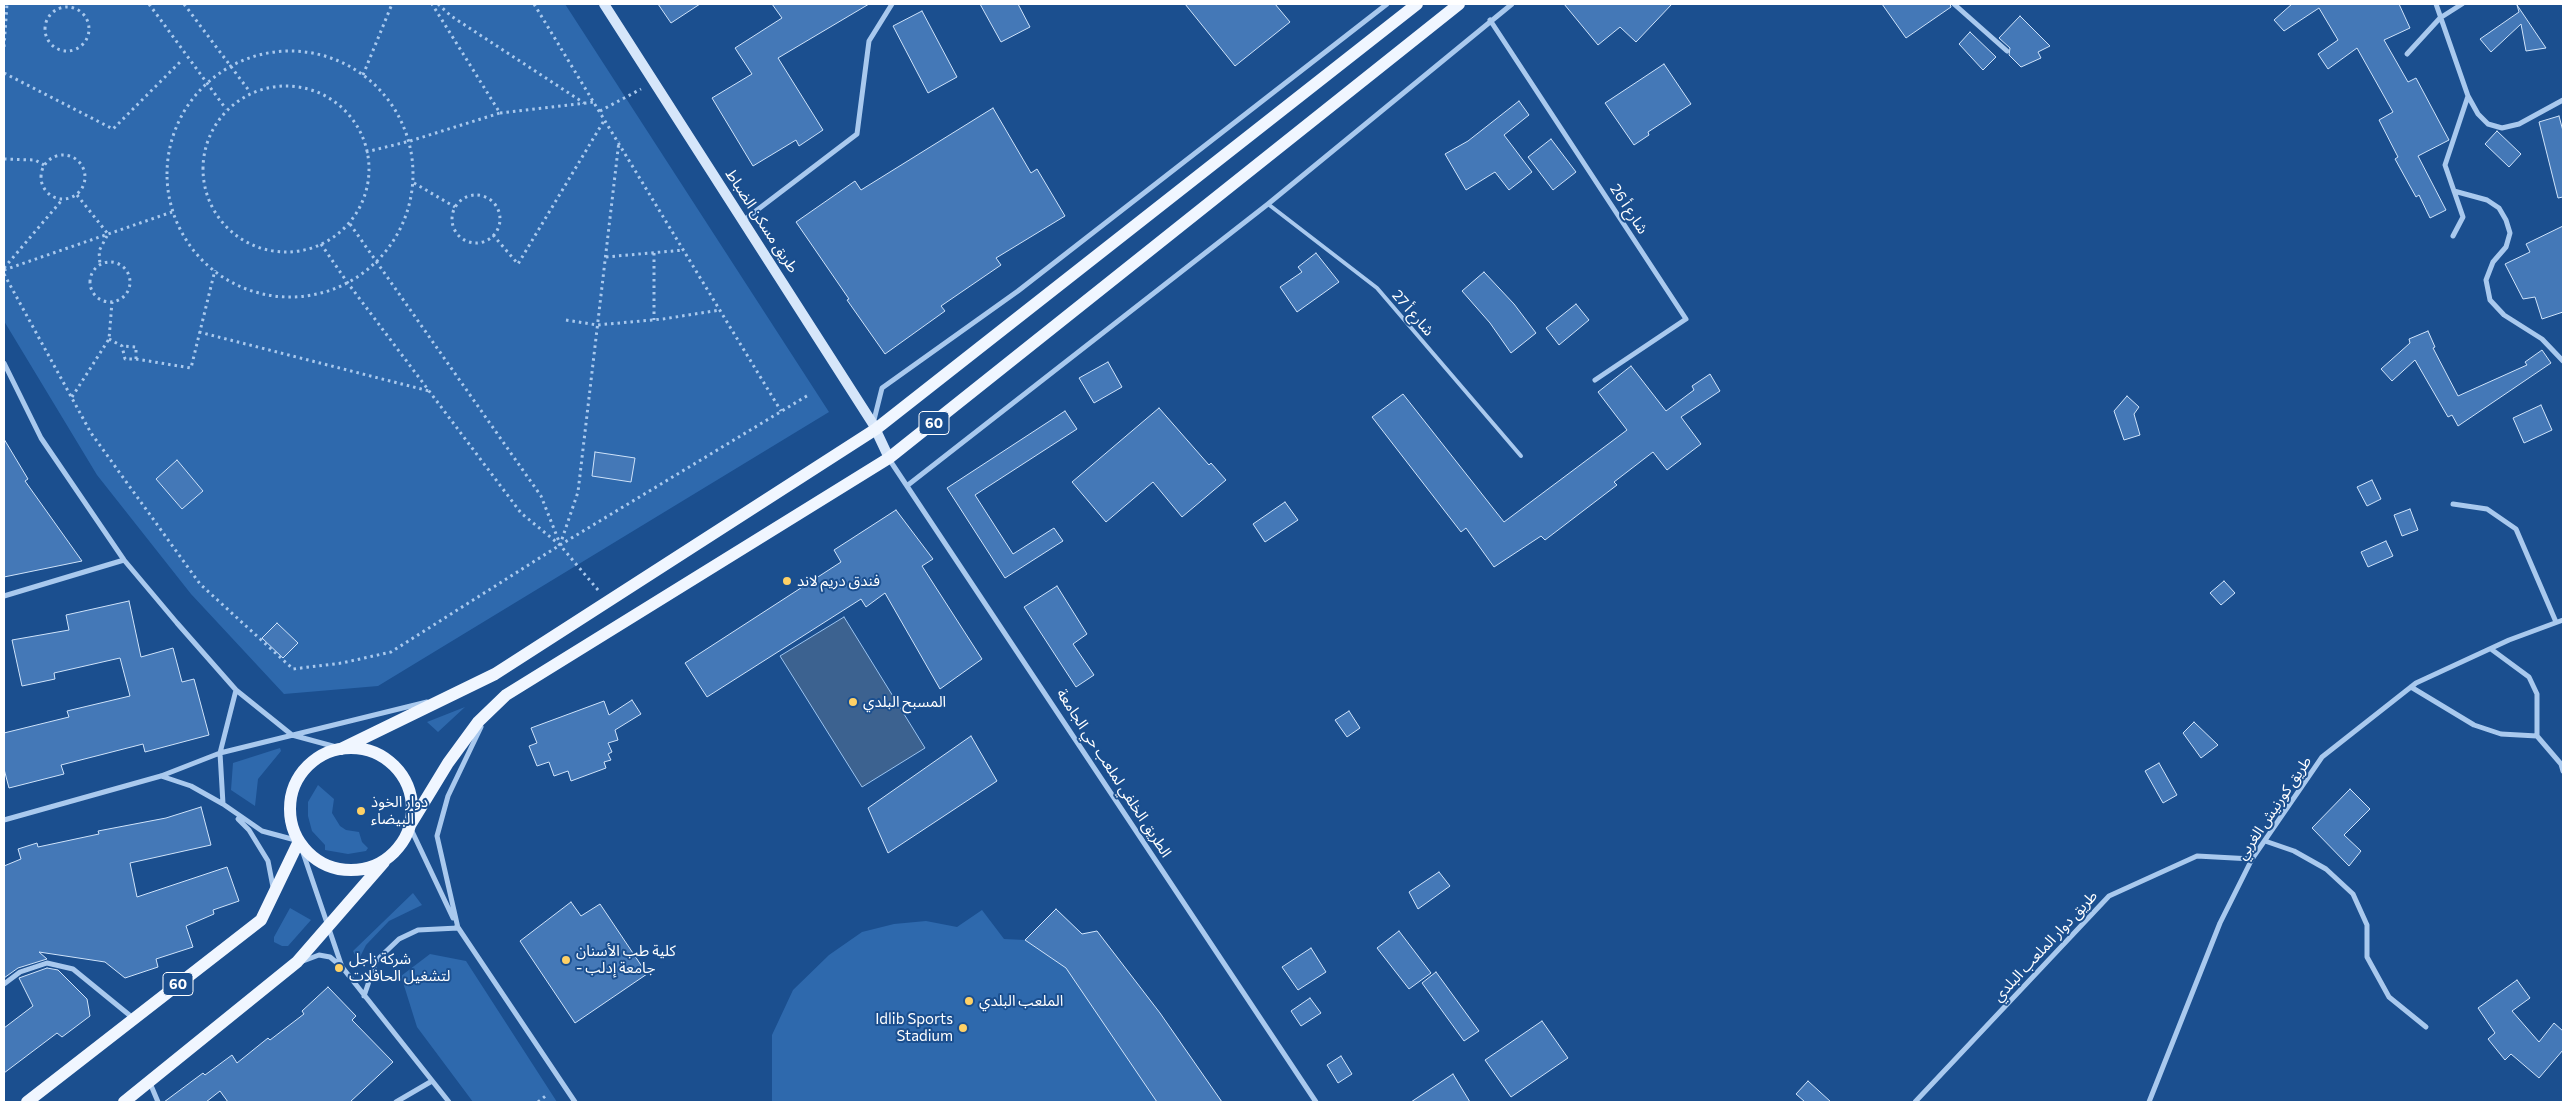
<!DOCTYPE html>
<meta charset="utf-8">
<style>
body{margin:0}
#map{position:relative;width:2567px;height:1106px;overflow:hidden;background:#1b4f8f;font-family:Commissioner,sans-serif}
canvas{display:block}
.frame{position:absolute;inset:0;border:5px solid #fff;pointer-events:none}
</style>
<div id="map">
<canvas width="2567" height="1106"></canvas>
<div class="frame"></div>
</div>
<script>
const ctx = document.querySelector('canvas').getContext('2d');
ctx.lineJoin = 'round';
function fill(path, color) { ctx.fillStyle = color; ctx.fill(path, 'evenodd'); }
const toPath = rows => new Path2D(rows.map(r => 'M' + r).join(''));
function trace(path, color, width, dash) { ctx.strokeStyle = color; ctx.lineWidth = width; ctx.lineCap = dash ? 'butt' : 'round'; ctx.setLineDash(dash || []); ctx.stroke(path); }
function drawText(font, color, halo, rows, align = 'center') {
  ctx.font = font + ' Commissioner,"Noto Sans Arabic",sans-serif'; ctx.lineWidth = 4; ctx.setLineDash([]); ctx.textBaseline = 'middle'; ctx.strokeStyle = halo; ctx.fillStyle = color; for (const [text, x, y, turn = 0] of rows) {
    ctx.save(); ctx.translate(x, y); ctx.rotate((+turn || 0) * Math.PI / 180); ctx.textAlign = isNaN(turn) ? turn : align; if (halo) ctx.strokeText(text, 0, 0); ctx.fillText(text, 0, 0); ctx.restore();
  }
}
fill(toPath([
 [4,4,565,4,829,412,378,686,284,694,191,594,97,475,4,321],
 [465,707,438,732,427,722],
 [280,748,281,751,258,779,255,806,231,790,233,763],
 [318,785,334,799,332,813,340,826,346,830,359,832,362,842,368,848,366,851,348,854,325,850,325,845,312,831,308,816,308,802],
 [413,893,422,905,389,921,366,945,358,961,353,951],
 [290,908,311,920,288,946,282,946,274,942,274,937],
 [1056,909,1082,933,1097,931,1160,1013,1222,1102,772,1102,772,1035,793,990,829,955,862,932,894,924,926,921,957,927,982,910,1004,939,1025,940],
 [430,954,466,961,557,1102,473,1102,417,1027,401,976]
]), '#2e69ad');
const water = toPath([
 [844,617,925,748,862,787,780,656,844,617]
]);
fill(water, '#3c6290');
trace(water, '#9cc4f0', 1);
const building = toPath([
 [658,4,700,4,671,23,658,4],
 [772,4,869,4,778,58,823,130,799,146,796,140,753,166,712,98,752,74,735,48,782,18,772,4],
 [980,4,1018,4,1030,27,1001,42,980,4],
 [1185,4,1275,4,1290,22,1235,66,1185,4],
 [1564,4,1672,4,1636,42,1620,27,1598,45,1564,4],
 [1882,4,1950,4,1951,7,1906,38,1882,4],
 [2292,4,2399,4,2410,28,2384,40,2408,82,2416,78,2449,140,2418,156,2446,210,2430,218,2419,195,2416,197,2395,159,2398,157,2379,120,2393,112,2357,48,2328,69,2318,54,2338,40,2319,8,2284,31,2274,20,2292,4],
 [2517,5,2546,48,2526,51,2521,24,2491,52,2480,39,2519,12,2517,5],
 [922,11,957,77,928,93,893,26,922,11],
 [2020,16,2050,46,2038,52,2041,58,2021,67,2009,55,2010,48,1999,38,2020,16],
 [1970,32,1996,57,1983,70,1959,44,1970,32],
 [1664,64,1691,104,1648,132,1649,135,1634,145,1605,103,1664,64],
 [1519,101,1529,115,1504,135,1532,172,1509,190,1495,172,1466,190,1445,154,1468,141,1519,101],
 [993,108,1031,173,1037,169,1065,216,996,258,1001,265,941,306,945,311,885,354,847,300,849,299,796,222,855,181,861,190,993,108],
 [2559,116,2563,131,2563,197,2558,198,2539,122,2559,116],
 [2497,131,2521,154,2509,167,2485,144,2497,131],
 [1551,139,1576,172,1553,190,1528,157,1551,139],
 [2563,226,2563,312,2542,319,2535,297,2523,299,2505,264,2530,252,2526,244,2563,226],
 [1316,253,1339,282,1297,312,1280,287,1302,272,1298,267,1316,253],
 [1484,272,1514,304,1536,333,1511,353,1490,323,1462,291,1484,272],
 [1576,304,1589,320,1559,345,1546,328,1576,304],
 [2428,331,2435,347,2433,348,2458,396,2527,365,2525,362,2542,350,2551,363,2458,426,2452,415,2448,417,2415,360,2392,381,2381,369,2410,343,2409,339,2428,331],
 [1108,362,1122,387,1094,403,1079,378,1108,362],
 [1631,366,1666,411,1694,390,1692,386,1710,374,1720,391,1681,417,1701,444,1667,470,1653,452,1614,482,1617,485,1545,540,1541,536,1494,567,1466,528,1461,532,1372,417,1403,394,1504,522,1627,430,1598,392,1631,366],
 [2127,396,2139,407,2134,414,2140,435,2124,440,2114,411,2127,396],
 [2541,405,2552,430,2524,443,2513,418,2541,405],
 [1159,408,1209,465,1211,463,1226,480,1182,517,1153,482,1106,522,1072,482,1159,408],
 [1065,411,1077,429,975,495,1013,554,1054,528,1063,541,1005,578,947,488,1065,411],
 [4,439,28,479,25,481,82,561,4,577,4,439],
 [595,452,635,458,631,482,592,476,595,452],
 [177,460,203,491,182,509,156,479,177,460],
 [2372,480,2381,499,2367,506,2357,487,2372,480],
 [1285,502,1298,520,1265,542,1253,524,1285,502],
 [2410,509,2418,530,2402,536,2394,515,2410,509],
 [896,510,933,559,922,566,982,659,940,689,885,593,866,607,861,599,707,697,685,663,841,562,834,550,896,510],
 [2386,541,2393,556,2368,567,2361,552,2386,541],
 [2224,581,2235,593,2221,605,2210,593,2224,581],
 [1057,586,1087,634,1073,644,1094,675,1076,687,1024,607,1057,586],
 [129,601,141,657,173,648,182,682,194,679,209,735,145,752,143,744,61,765,64,774,9,788,4,769,4,733,69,717,67,711,130,696,120,658,54,673,55,679,22,686,12,640,69,630,66,615,129,601],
 [277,623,298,643,283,658,262,638,277,623],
 [632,700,641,714,615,730,618,740,608,743,612,752,608,754,611,760,604,762,606,768,571,781,568,771,554,776,549,762,537,766,529,746,537,743,531,728,604,701,609,715,632,700],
 [1349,711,1360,728,1347,737,1335,720,1349,711],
 [2194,722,2218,745,2201,758,2183,733,2194,722],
 [971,736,997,781,888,853,868,808,971,736],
 [2159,763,2177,795,2163,803,2145,771,2159,763],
 [2350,789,2370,809,2344,835,2361,851,2349,866,2312,828,2350,789],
 [201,807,211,845,130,863,137,897,227,867,239,901,213,910,214,914,186,926,193,947,156,959,158,967,125,978,105,962,39,952,47,959,18,968,4,978,4,866,21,859,18,849,37,843,38,847,99,834,98,831,166,818,201,807],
 [1439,872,1450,886,1418,909,1409,892,1439,872],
 [571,902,581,916,600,904,647,974,575,1023,520,941,571,902],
 [1056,909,1082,934,1097,931,1160,1013,1222,1102,1157,1102,1066,968,1025,940,1056,909],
 [1399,931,1431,973,1409,989,1377,948,1399,931],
 [1311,948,1326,972,1298,990,1282,967,1311,948],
 [47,968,58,970,87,999,90,1016,62,1037,57,1033,4,1073,4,1028,33,1006,19,978,47,968],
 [1436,972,1479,1031,1464,1041,1422,983,1436,972],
 [2517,980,2530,998,2512,1011,2539,1042,2554,1023,2563,1031,2563,1050,2539,1078,2511,1054,2505,1060,2488,1039,2495,1033,2478,1008,2517,980],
 [328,987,356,1016,352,1020,393,1062,350,1102,228,1102,220,1091,206,1102,164,1102,203,1073,205,1075,232,1055,237,1063,268,1038,270,1040,304,1014,302,1011,328,987],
 [1310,998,1321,1013,1301,1026,1291,1011,1310,998],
 [1542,1021,1568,1058,1511,1097,1485,1060,1542,1021],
 [1341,1056,1352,1074,1338,1083,1327,1065,1341,1056],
 [1453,1074,1470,1102,1411,1102,1453,1074],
 [1808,1081,1831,1102,1805,1102,1796,1094,1808,1081]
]);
fill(building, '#4478b7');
trace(building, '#cfe3fa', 1);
trace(toPath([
 [149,4,226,109],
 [184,4,250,92],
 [438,4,451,16,584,103],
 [534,4,781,411],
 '45 29a22 22 0 1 1 44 0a22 22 0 1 1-44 0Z',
 [4,47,7,4],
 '167 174a123 123 0 1 1 246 0a123 123 0 1 1-246 0Z',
 [4,73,113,129,181,61],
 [363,75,392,4],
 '203 169a83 83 0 1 1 166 0a83 83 0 1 1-166 0Z',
 [600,111,641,89],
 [500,113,594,102],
 [366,152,410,141,500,113,432,4],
 '41 177a22 22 0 1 1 44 0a22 22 0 1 1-44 0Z',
 [4,159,35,160,44,165],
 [414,183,455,207],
 [77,195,108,234,99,251,100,265],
 '452 219a24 24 0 1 1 48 0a24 24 0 1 1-48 0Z',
 [350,224,541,496,560,544],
 [493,235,518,264,605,119],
 [321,244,347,282,521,513,560,545],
 [654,253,654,320],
 [606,257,684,250],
 '90 282a20 20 0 1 1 40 0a20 20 0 1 1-40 0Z',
 [4,268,62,200],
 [4,270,172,212],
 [4,274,91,433,200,584,293,669,342,663,391,652,560,545,810,394],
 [566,320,597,325,663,319,720,310],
 [199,332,429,391],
 [109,339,122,346,125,359,136,359,136,347,122,346],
 [136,359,191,368,215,270],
 [72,397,109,339,112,302],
 [598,590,560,545,578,492,619,141],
 [538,1102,548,1094]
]), '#a9c9ee', 3, [2.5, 4]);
trace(toPath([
 [1268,204,1377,288,1521,456]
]), '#a9c9ee', 4);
trace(toPath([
 [1954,4,2007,51],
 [2436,4,2468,96,2478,114,2488,124,2502,128,2519,124,2563,100],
 [1490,20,1686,319,1595,380],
 [2407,54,2440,18,2462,4],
 [2454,191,2487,200,2499,208,2506,220,2510,233,2506,247,2493,262,2486,280,2490,300,2504,315,2542,339,2563,361],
 [744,220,857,134,869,41,892,4],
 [2453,236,2463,217,2445,165,2468,96],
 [4,363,41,438,124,560,177,623,236,690,292,735,340,748],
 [873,424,882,388,1018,291,1387,4],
 [889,459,1316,1102],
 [908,485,1268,204,1512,4],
 [2453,504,2487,509,2516,529,2556,622],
 [4,596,124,560],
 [2491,649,2529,677,2537,694,2537,736,2561,764,2563,771],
 [2411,687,2474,725,2501,734,2537,736],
 [161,776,191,786,223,804,262,831,299,841,342,967,449,1102],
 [223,804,220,753,236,690],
 [238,819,249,830,268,861,273,887],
 [4,820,161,776,220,753,427,702],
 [410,827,453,918],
 [2265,841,2294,851,2326,869,2353,894,2367,925,2367,957,2389,997,2426,1027],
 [457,926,575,1102],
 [303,961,319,955,330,957,342,967],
 [4,984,20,972,47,963,73,969,133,1018],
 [364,996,376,961,399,939,418,930,458,928,437,836,448,796,481,727],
 [150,1083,158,1102],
 [396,1102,432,1081],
 [1915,1102,2109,896,2197,856,2252,859],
 [2149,1102,2220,923,2252,859,2322,757,2416,683,2509,640,2563,620]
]), '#a9c9ee', 5);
trace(toPath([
 [604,4,873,424,889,458]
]), '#d6e6fa', 10);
trace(toPath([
 '290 809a61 61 0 1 1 122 0a61 61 0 1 1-122 0Z',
 [341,749,495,674,876,429,1417,4],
 [409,827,448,763,478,722,506,695,889,458,1459,4],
 [27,1102,261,920,299,841],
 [124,1102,297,962,384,862]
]), '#f0f6ff', 12);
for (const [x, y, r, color] of [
 [787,581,5,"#ffd166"],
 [853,702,5,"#ffd166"],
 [361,811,5,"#ffd166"],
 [566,960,5,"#ffd166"],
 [339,968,5,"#ffd166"],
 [969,1001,5,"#ffd166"],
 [963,1028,5,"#ffd166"]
]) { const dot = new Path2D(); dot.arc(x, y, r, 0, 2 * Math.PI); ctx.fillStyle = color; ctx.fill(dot); trace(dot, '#1b4f8f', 2); }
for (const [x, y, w] of [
 [934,423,30],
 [178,984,30]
]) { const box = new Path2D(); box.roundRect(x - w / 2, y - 11.5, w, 23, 4); ctx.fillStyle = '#1b4f8f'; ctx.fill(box); trace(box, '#fff', 1); }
drawText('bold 14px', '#fff', null, [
 ["60",934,423],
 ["60",178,984]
]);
drawText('15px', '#fff', '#1b4f8f', [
 ["شارع أ 26",1629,209,57],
 ["طريق مسكن الضباط",762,221,57],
 ["شارع أ 27",1413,313,49],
 ["الطريق الخلفي لملعب حي الجامعة",1114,773,57],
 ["طريق كورنيش الغربي",2274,808,-56],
 ["طريق دوار الملعب البلدي",2045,946,-47]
]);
drawText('15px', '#fff', '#1b4f8f', [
 ["فندق دريم لاند",797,581],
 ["المسبح البلدي",863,702],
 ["دوار الخوذ",371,802],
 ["البيضاء",371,819],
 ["كلية طب الأسنان",576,951],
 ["- جامعة إدلب",576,968],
 ["شركة زاجل",349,959],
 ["لتشغيل الحافلات",349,976],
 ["الملعب البلدي",979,1001],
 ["Idlib Sports",953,1019,"right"],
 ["Stadium",953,1036,"right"]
], 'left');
</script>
